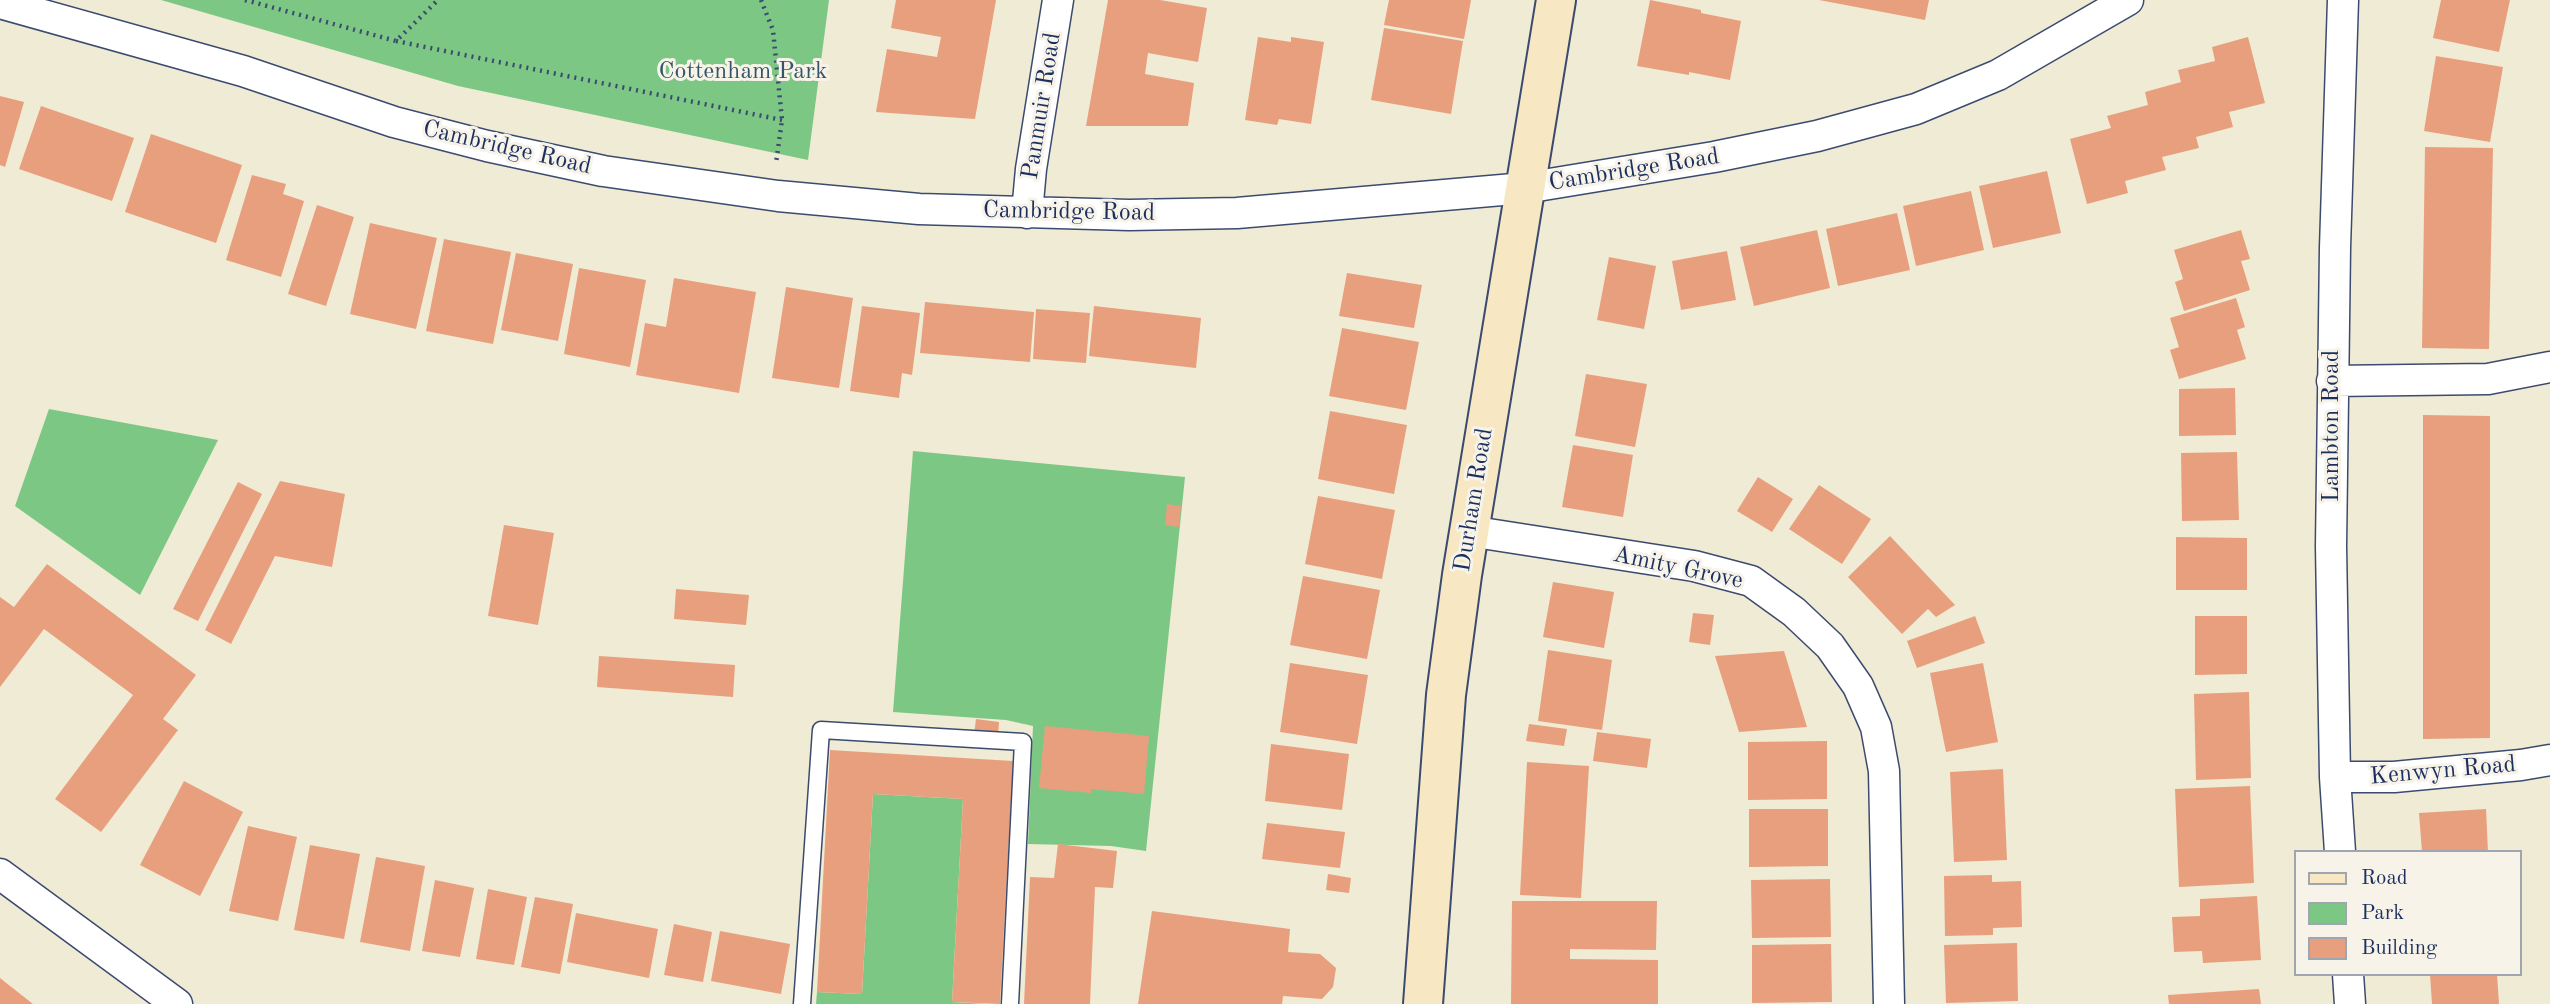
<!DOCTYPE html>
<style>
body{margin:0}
#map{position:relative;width:2550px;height:1004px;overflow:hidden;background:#f0ebd4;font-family:"Old Standard TT",serif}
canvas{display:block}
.legend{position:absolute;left:2294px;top:850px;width:228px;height:126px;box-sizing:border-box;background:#f7f3e8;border:2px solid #9fa5b1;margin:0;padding:9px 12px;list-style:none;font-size:21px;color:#1b2f5e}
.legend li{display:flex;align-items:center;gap:14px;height:35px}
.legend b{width:35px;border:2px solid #9fa5b1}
</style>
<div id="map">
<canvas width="2550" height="1004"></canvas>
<ul class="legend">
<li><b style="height:9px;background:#f7e8c3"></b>Road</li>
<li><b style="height:19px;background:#7dc784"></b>Park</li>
<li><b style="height:19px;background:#e89f7e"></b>Building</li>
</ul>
</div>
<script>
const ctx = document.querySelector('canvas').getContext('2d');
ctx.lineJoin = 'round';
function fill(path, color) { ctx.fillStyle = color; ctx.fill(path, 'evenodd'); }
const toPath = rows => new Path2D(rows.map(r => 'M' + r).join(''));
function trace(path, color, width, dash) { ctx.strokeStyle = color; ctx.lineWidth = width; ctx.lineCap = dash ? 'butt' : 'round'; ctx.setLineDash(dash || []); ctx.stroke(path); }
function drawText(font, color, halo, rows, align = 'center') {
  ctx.font = font + ' "Old Standard TT",serif'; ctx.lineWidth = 6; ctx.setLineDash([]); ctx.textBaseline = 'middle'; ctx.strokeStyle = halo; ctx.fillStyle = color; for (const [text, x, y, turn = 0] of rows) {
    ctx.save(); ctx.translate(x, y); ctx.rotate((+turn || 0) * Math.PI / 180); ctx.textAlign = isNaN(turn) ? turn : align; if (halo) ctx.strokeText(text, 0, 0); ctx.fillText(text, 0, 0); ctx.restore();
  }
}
fill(toPath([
 [161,0,829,0,808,160,458,86],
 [49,409,218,440,140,595,15,506],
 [913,451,1185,477,1146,851,1111,846,1028,844,1033,726,1006,720,893,712],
 [873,794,963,799,952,1002,986,1004,816,1004,817,992,862,994]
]), '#7dc784');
fill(toPath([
 [896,0,996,0,975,119,876,112,887,49,937,57,941,37,891,28],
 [1108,0,1160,0,1207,8,1198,62,1148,53,1145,74,1194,83,1188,126,1086,126],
 [1389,0,1471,0,1464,39,1384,25],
 [1650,0,1701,10,1701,13,1741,21,1730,80,1689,72,1689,75,1637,66],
 [1819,0,1929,0,1925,20],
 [2441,0,2510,0,2499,52,2433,38],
 [1384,28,1463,41,1451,114,1371,100],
 [1258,37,1291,42,1291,37,1324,42,1311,124,1279,119,1277,125,1245,120],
 [2248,37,2265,103,2229,112,2233,127,2196,137,2199,148,2162,157,2166,170,2125,181,2128,193,2087,204,2070,139,2111,128,2107,116,2148,105,2145,92,2181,82,2178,70,2215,61,2212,47],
 [2436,56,2503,67,2490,142,2424,131],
 [0,96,24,102,5,167,0,165],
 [41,106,134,138,112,201,19,169],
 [151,134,242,165,216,243,125,212],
 [2425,147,2493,148,2489,349,2422,348],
 [2047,171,2061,233,1993,248,1979,186],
 [252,175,286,184,283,194,304,201,281,277,226,260],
 [1971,191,1984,250,1916,266,1903,206],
 [317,205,354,217,326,306,288,294],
 [1897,213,1910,270,1838,286,1826,229],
 [370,223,437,238,416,329,350,314],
 [1817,230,1830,288,1754,306,1740,247],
 [2241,230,2250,259,2241,261,2250,290,2184,311,2175,282,2183,279,2174,250],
 [444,239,511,252,493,344,426,331],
 [1727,251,1736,300,1681,310,1672,261],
 [516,253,573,264,558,341,501,330],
 [1609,257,1656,266,1644,329,1597,320],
 [579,268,646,280,630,367,564,354],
 [1347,273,1422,285,1414,328,1339,316],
 [674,278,756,292,739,393,636,375,645,323,666,327],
 [786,287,853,298,839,388,772,378],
 [2236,298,2245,327,2237,330,2246,359,2179,379,2170,350,2179,347,2170,318],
 [925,302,1034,312,1030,362,920,353],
 [862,306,920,313,912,375,902,373,899,398,850,391],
 [1094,306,1201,318,1196,368,1089,356],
 [1036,309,1090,313,1086,363,1033,359],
 [1342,328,1419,342,1406,410,1329,396],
 [1586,374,1647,384,1635,447,1575,436],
 [2235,388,2236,435,2179,436,2179,389],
 [1330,411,1407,425,1394,494,1318,479],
 [2423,415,2490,416,2490,738,2423,739],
 [1573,445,1633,455,1623,517,1562,507],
 [2237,452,2239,520,2182,521,2181,453],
 [1758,477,1793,499,1772,532,1737,511],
 [280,481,345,494,332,567,275,556,231,644,205,630],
 [238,482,262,494,198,621,173,609],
 [1819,485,1871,519,1842,564,1789,529],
 [1318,496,1395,510,1382,579,1305,564],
 [1167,504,1181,506,1179,527,1165,525],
 [504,525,554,533,538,625,488,616],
 [1890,536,1955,605,1936,617,1928,609,1902,634,1848,577],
 [2176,537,2247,538,2247,590,2176,590],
 [47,564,196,675,163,719,178,730,101,832,55,799,133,695,44,629,0,687,0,597,14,607],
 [1303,576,1380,590,1367,659,1290,645],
 [1553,582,1614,592,1604,648,1543,637],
 [676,589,749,595,746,625,674,619],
 [1693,613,1714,615,1710,645,1689,642],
 [1975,616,1985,643,1917,668,1907,641],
 [2195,616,2247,616,2247,674,2195,675],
 [1548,650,1612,660,1602,730,1538,721],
 [1784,651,1807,727,1739,732,1715,656],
 [599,656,735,665,733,697,597,687],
 [1290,663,1368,675,1357,744,1280,732],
 [1983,663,1998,742,1946,752,1930,673],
 [2249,692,2251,778,2196,780,2194,694],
 [976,719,999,722,998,737,974,735],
 [1529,724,1567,729,1564,746,1526,741],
 [1045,726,1149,736,1144,794,1091,789,1091,793,1039,788],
 [1597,732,1651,739,1647,768,1593,761],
 [1827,741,1827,799,1748,800,1748,742],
 [1271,744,1349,754,1342,810,1265,801],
 [830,750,1013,761,1000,1004,952,1002,963,799,873,794,862,994,817,992],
 [1527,762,1589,766,1581,898,1520,895],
 [2003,769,2007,860,1954,862,1950,772],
 [184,781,243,812,200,896,140,865],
 [2250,786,2254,883,2179,887,2175,789],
 [1749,809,1828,809,1828,866,1749,867],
 [2486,809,2488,852,2422,852,2419,813],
 [1267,823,1345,832,1340,868,1262,859],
 [248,826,297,837,278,921,229,911],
 [1058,844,1117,851,1113,888,1095,887,1090,1004,1024,1004,1030,877,1054,878],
 [310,845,360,854,344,939,294,930],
 [376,857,425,866,410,951,360,942],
 [1328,874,1351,878,1349,893,1326,890],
 [1992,875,1992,882,2021,881,2022,927,1993,928,1993,935,1945,936,1944,876],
 [1830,879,1831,937,1752,938,1751,880],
 [435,880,474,888,460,957,422,951],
 [488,889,527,897,514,965,476,959],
 [2257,896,2261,960,2203,963,2202,951,2174,952,2172,917,2200,916,2200,899],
 [535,897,573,904,560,974,521,967],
 [1512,901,1657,901,1656,950,1570,949,1570,959,1658,960,1658,1004,1511,1004],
 [1152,911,1290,929,1288,952,1320,954,1336,968,1333,987,1322,999,1283,996,1282,1004,1138,1004],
 [576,913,658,929,649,978,567,962],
 [674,924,712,932,703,982,664,975],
 [720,931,790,944,781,994,711,981],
 [2017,943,2018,1001,1946,1003,1944,945],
 [1831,944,1832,1002,1752,1003,1752,945],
 [2430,974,2497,974,2499,1004,2432,1004],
 [0,978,5,982,33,1004,0,1004],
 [2259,989,2261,1004,2169,1004,2168,995]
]), '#e89f7e');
const service = toPath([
 [802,1004,821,730,1023,742,1010,1004]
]);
const minor = toPath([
 [0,3,243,71,394,122,487,146,603,171,778,196,919,209,1129,215,1237,213,1525,188,1714,157,1817,136,1916,109,1998,75,2128,0],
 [1027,213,1031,169,1058,0],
 [2332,381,2488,379,2550,367],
 [1469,531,1694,566,1751,581,1794,612,1830,646,1858,686,1876,727,1884,771,1889,1004],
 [2335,777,2394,777,2521,765,2550,760],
 [2340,852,2335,777,2331,546,2335,248,2343,0],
 [0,874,177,1004],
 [2348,974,2350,1004]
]);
const secondary = toPath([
 [1423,1004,1446,695,1462,575,1556,0]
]);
trace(service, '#3b4b70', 19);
trace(minor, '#3b4b70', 33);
trace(secondary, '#3b4b70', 42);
trace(toPath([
 [245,0,396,41,438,0],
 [761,0,773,30,782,120,776,163],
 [396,41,782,120]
]), '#3b4b70', 4.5, [2, 5]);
trace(service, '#fff', 16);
trace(minor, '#fff', 30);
trace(secondary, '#f7e8c3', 38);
drawText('24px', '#345568', '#f7f3e8', [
 ["Cottenham Park",743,72]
]);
drawText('24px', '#1b2f5e', '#f7f3e8', [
 ["Panmuir Road",1042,106,-81],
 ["Cambridge Road",507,148,13],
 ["Cambridge Road",1634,170,-9],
 ["Cambridge Road",1069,212,1],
 ["Lambton Road",2332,426,-90],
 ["Durham Road",1474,500,-81],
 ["Amity Grove",1678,568,12],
 ["Kenwyn Road",2443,771,-5]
]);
</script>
